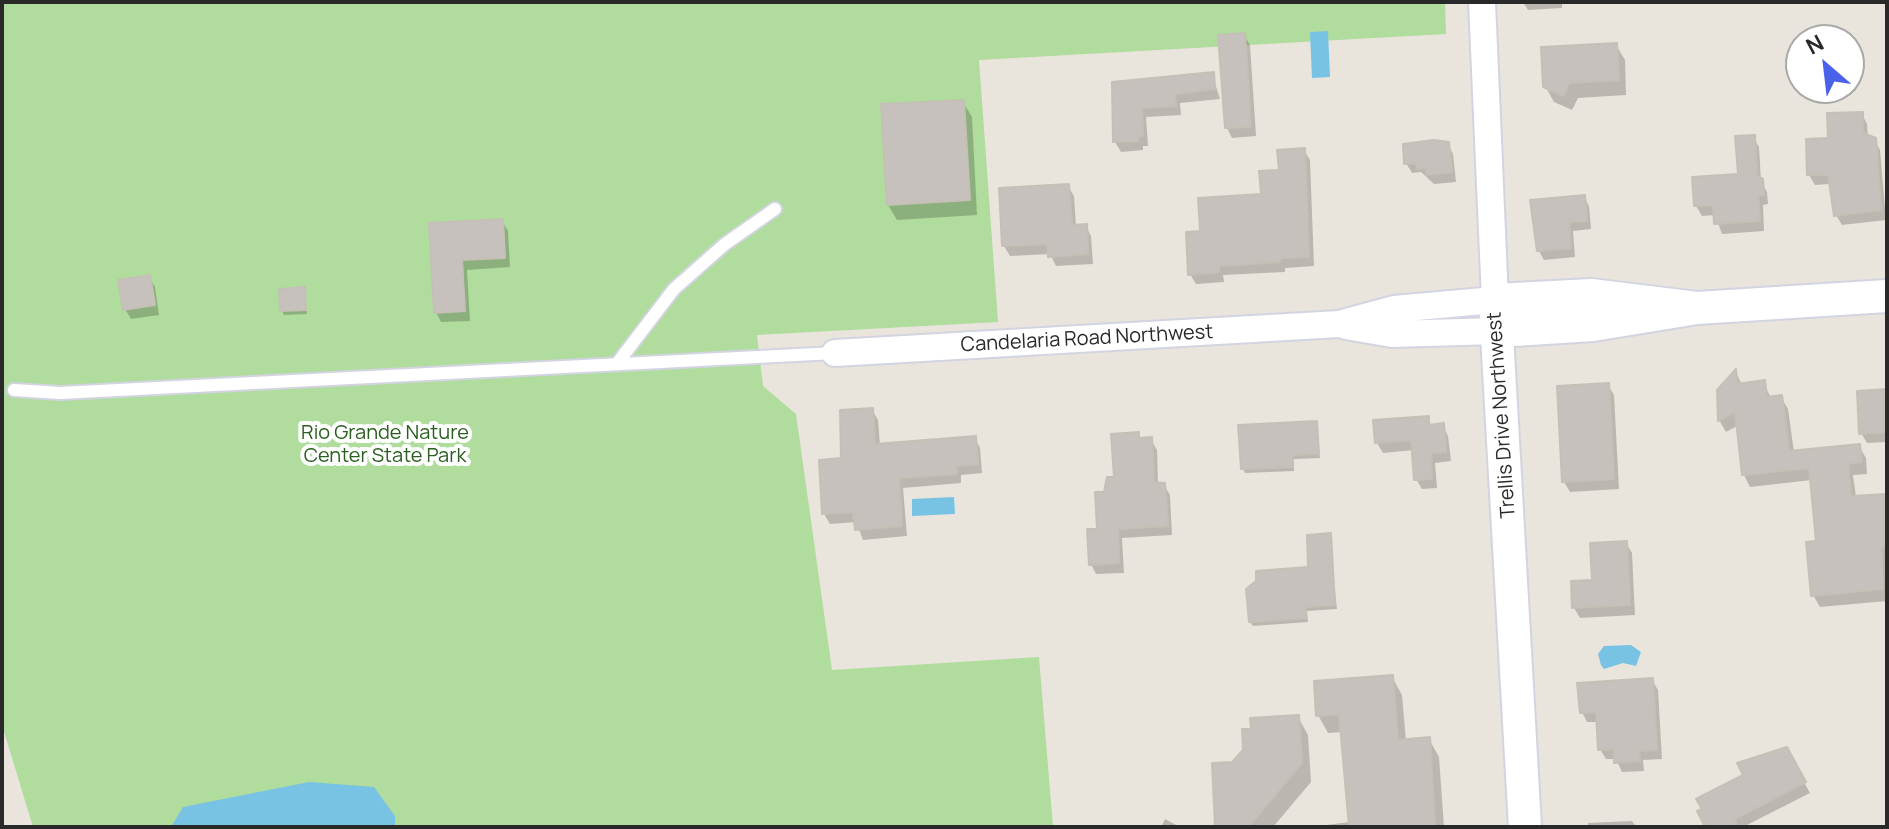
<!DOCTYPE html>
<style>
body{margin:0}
#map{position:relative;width:1889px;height:829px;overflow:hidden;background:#eae5dc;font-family:Manrope,sans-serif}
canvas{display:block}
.frame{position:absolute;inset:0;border:4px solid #292929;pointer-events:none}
.north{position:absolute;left:1785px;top:24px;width:80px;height:80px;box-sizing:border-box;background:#fff;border:2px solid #a9a9a9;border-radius:50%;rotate:332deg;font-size:22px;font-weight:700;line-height:32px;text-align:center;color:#292929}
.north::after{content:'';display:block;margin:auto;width:28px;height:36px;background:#4a62e9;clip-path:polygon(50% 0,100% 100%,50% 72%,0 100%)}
</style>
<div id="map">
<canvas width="1889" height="829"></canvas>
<div class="frame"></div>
<div class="north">N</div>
</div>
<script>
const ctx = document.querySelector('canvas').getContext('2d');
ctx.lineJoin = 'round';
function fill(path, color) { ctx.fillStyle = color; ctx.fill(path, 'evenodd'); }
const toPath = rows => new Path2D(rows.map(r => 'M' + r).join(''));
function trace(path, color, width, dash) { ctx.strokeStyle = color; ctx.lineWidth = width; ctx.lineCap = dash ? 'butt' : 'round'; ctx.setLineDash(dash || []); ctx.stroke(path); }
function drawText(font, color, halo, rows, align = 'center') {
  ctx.font = font + ' Manrope,sans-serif'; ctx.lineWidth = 8; ctx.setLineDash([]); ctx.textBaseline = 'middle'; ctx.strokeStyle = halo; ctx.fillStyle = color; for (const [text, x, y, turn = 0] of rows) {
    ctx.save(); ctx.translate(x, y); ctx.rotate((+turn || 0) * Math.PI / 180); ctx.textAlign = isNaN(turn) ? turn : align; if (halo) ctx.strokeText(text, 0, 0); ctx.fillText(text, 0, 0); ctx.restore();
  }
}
fill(toPath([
 [2,2,1445,2,1446,34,979,60,998,322,757,335,763,386,796,414,832,670,1039,657,1053,827,33,827,2,725]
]), '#b0dc9d');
fill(toPath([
 [1328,31,1330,77,1312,78,1310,32],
 [954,497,955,514,912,516,912,499],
 [1631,645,1641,652,1636,666,1623,663,1604,669,1601,665,1598,654,1604,646],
 [309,782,374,787,395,816,395,827,171,827,183,807]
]), '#78c3e3');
fill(toPath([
 [1523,2,1562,2,1562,8,1528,10],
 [1244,35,1250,45,1256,136,1232,138,1227,128],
 [1616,45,1625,60,1626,95,1578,98,1572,110,1554,102,1545,86],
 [1212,74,1220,99,1180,103,1181,115,1146,117,1148,146,1143,146,1143,150,1121,152,1115,142,1114,83],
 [963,102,972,117,977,215,897,220,888,205],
 [1862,114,1867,124,1868,137,1874,140,1880,150,1886,220,1842,225,1836,215,1830,184,1815,185,1809,175,1830,140],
 [1753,137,1759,147,1761,181,1767,192,1768,204,1763,205,1764,231,1722,234,1715,215,1702,216,1696,206,1740,176],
 [1448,144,1453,154,1456,182,1434,184,1421,172,1412,173,1406,163],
 [1304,150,1310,160,1314,266,1285,268,1285,272,1223,275,1224,282,1196,284,1190,274,1202,233,1263,196,1281,172],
 [1068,186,1074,196,1076,227,1086,226,1091,236,1093,264,1056,266,1050,254,1010,256,1004,246],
 [1584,197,1589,206,1591,229,1573,231,1575,257,1544,260,1539,251],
 [502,221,508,231,510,267,467,270,470,321,441,322,436,312,431,225],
 [149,277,155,287,159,315,131,319,125,309],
 [304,289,307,314,284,315,282,311],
 [1736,372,1742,385,1763,382,1771,398,1781,397,1788,409,1794,452,1859,446,1866,458,1867,474,1853,475,1856,497,1887,496,1887,601,1820,607,1813,595,1819,543,1812,480,1750,487,1744,475,1739,425,1726,432,1719,420,1719,391],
 [1608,385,1614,395,1619,489,1570,492,1564,482],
 [1887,391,1887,442,1867,443,1861,433],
 [872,410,878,420,880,445,975,438,980,448,982,473,961,475,961,483,903,488,907,536,863,540,856,522,830,524,824,514,843,460],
 [1427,418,1432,426,1443,426,1448,436,1451,461,1435,463,1437,488,1422,489,1416,479,1414,450,1383,453,1377,443],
 [1316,423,1320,458,1294,459,1294,471,1245,473,1243,469],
 [1138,434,1141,440,1151,440,1157,450,1158,484,1164,485,1170,495,1172,535,1122,538,1124,573,1096,574,1091,564,1106,494],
 [1329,535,1337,609,1307,611,1308,622,1253,626,1250,622,1310,569],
 [1626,543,1632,553,1635,615,1580,618,1574,608],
 [1392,677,1402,695,1406,741,1429,739,1439,757,1444,827,1310,827,1350,822,1343,732,1328,733,1318,715],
 [1652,680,1658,690,1662,759,1643,760,1644,771,1622,772,1616,759,1606,759,1600,749,1598,722,1587,722,1582,712],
 [1298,717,1308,735,1311,782,1273,827,1217,827,1233,764],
 [1786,750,1810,793,1743,827,1705,827,1704,810,1745,776],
 [1165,819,1180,827,1161,827],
 [1632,821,1636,827,1588,827,1588,823]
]), '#0003');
const building = toPath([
 [1245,33,1251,127,1225,128,1218,35,1245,33],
 [1617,43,1619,80,1569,83,1564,96,1543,87,1541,47,1617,43],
 [1214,72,1215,89,1175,94,1176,106,1142,108,1143,136,1138,137,1138,141,1113,142,1112,82,1214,72],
 [964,100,970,200,887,205,881,104,964,100],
 [1863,112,1863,133,1876,138,1881,210,1834,216,1828,175,1807,175,1806,139,1828,138,1827,113,1863,112],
 [1755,135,1757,176,1763,179,1764,195,1758,195,1760,221,1714,224,1713,205,1694,206,1692,177,1738,174,1735,136,1755,135],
 [1434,140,1449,142,1452,172,1426,175,1426,168,1417,169,1416,163,1404,164,1403,144,1434,140],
 [1305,148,1309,257,1280,258,1280,262,1219,266,1219,272,1188,275,1186,232,1200,231,1198,198,1261,194,1259,171,1279,170,1277,150,1305,148],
 [1069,184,1072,225,1087,224,1088,254,1048,257,1047,244,1002,246,999,188,1069,184],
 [1585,195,1587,221,1569,222,1571,248,1537,251,1530,200,1585,195],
 [503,219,505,258,462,260,465,311,434,313,429,223,503,219],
 [150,275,155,305,123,310,118,280,150,275],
 [305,287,306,310,280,311,279,289,305,287],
 [1736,369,1737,384,1765,380,1767,397,1782,395,1789,451,1860,444,1862,462,1848,464,1851,496,1887,494,1887,546,1881,547,1883,589,1811,596,1806,542,1816,541,1809,468,1742,475,1735,412,1718,421,1717,390,1736,369],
 [1609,383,1614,479,1562,482,1557,386,1609,383],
 [1887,389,1887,432,1859,434,1857,391,1887,389],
 [873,408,875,444,976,436,978,464,956,466,957,474,899,478,902,526,855,530,853,512,822,514,819,460,841,458,840,410,873,408],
 [1429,416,1429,425,1444,423,1446,452,1431,453,1432,479,1414,480,1411,440,1375,443,1373,420,1429,416],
 [1317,421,1319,454,1293,455,1293,467,1241,469,1238,425,1317,421],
 [1139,432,1139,438,1152,437,1154,482,1165,483,1168,526,1118,529,1119,563,1089,565,1087,529,1097,529,1095,492,1104,492,1107,477,1114,477,1111,434,1139,432],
 [1331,533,1335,605,1306,607,1306,618,1249,622,1246,589,1256,581,1256,571,1308,567,1307,535,1331,533],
 [1627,541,1630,605,1572,608,1571,581,1592,580,1590,543,1627,541],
 [1393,675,1398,740,1430,737,1435,827,1349,827,1339,714,1316,716,1314,681,1393,675],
 [1653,678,1657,750,1639,751,1640,761,1614,763,1614,749,1598,750,1596,712,1580,713,1577,683,1653,678],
 [1299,715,1302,763,1248,827,1215,827,1212,763,1232,762,1243,750,1242,729,1251,729,1250,718,1299,715],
 [1787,747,1806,782,1735,819,1737,827,1705,827,1697,811,1702,809,1696,799,1743,775,1737,763,1787,747]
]);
fill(building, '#c6c1bc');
trace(building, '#c5c0b6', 2);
const service = toPath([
 [619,361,674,289,725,244,775,209],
 [14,390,60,393,835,353]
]);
const minor = toPath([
 [1346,326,1392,334,1498,331],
 [835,353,1339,324,1394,309,1495,300,1482,2]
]);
const tertiary = toPath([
 [1498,331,1593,325,1697,308,1887,296],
 [1525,827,1495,300,1591,295,1697,308]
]);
trace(service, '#d2d4e1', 16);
trace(minor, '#d2d4e1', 30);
trace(tertiary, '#d2d4e1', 36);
trace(service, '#fff', 12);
trace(minor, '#fff', 26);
trace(tertiary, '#fff', 32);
drawText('20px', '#292929', '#fff', [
 ["Candelaria Road Northwest",1087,339,-3],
 ["Trellis Drive Northwest",1502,415,-94]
]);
drawText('20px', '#2b5f20', '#fff', [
 ["Rio Grande Nature",385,433],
 ["Center State Park",385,456]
]);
</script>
